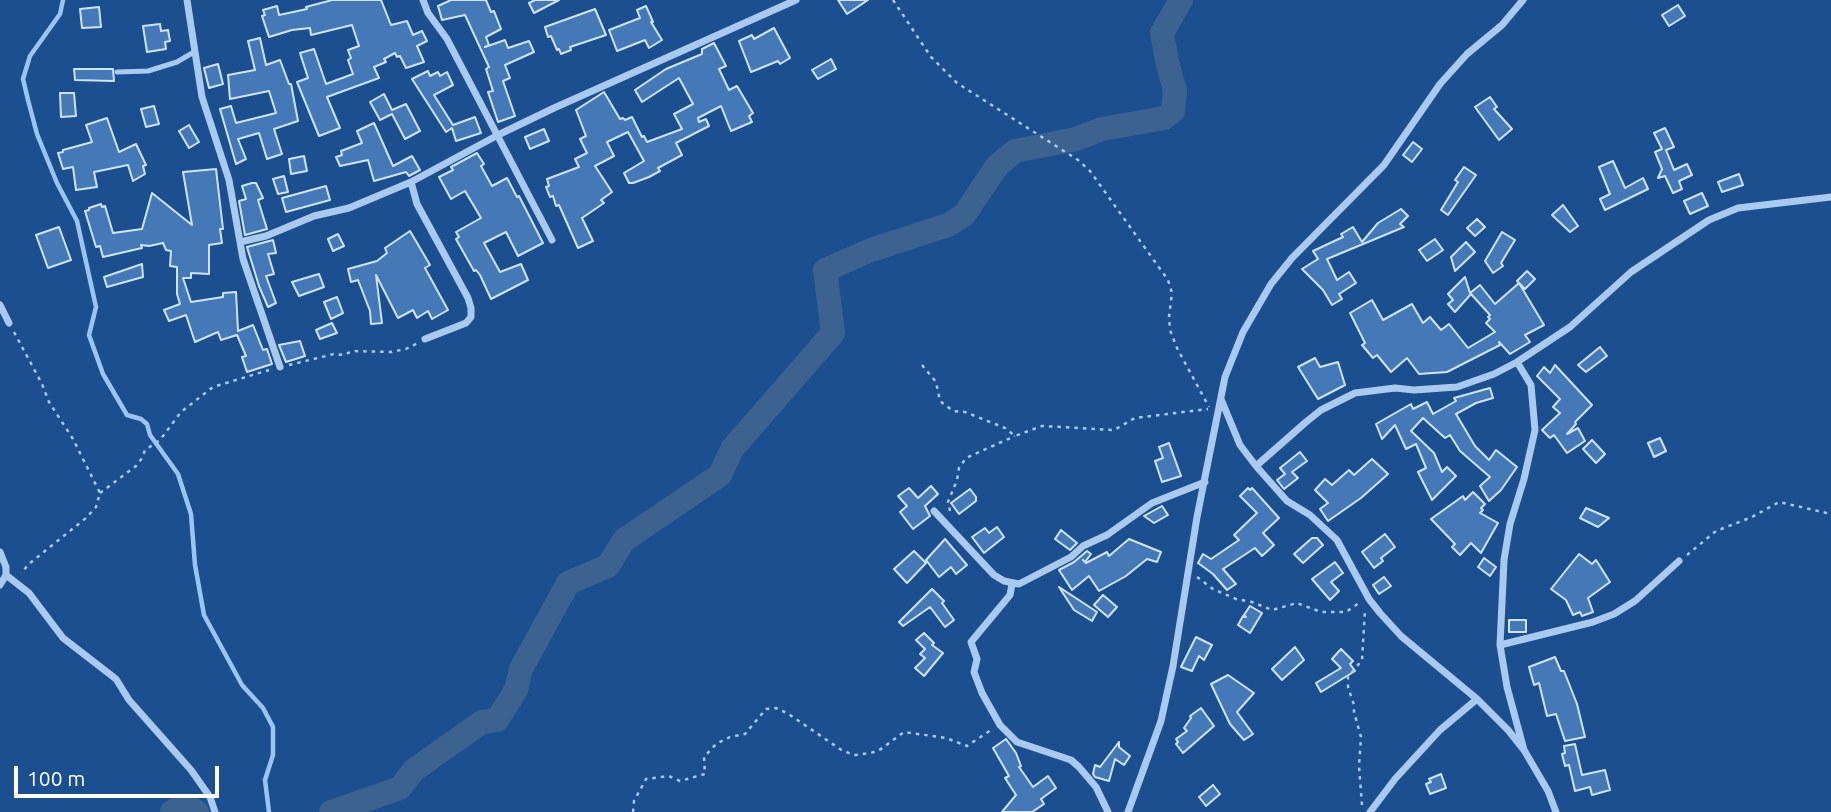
<!DOCTYPE html>
<style>
body{margin:0}
#map{position:relative;width:1831px;height:812px;overflow:hidden;background:#1b4f8f;font-family:Ubuntu,sans-serif}
canvas{display:block}
.scale{position:absolute;left:14px;top:766px;width:205px;height:32px;box-sizing:border-box;border:4px solid #fff;border-top:0;padding-left:9px;font-size:21px;line-height:24px;white-space:nowrap;color:#fff;-webkit-text-stroke:5px #1b4f8f;paint-order:stroke}
</style>
<div id="map">
<canvas width="1831" height="812"></canvas>
<div class="scale">100 m</div>
</div>
<script>
const ctx = document.querySelector('canvas').getContext('2d');
ctx.lineJoin = 'round';
const toPath = rows => new Path2D(rows.map(r => 'M' + r).join(''));
function trace(path, color, width, dash) { ctx.strokeStyle = color; ctx.lineWidth = width; ctx.lineCap = dash ? 'butt' : 'round'; ctx.setLineDash(dash || []); ctx.stroke(path); }
function fill(path, color) { ctx.fillStyle = color; ctx.fill(path, 'evenodd'); }
trace(toPath([
 [63,0,60,14,30,56,23,79,28,100,37,134,57,183,77,221,96,307,89,335,103,374,127,415,141,419,147,424,150,435,178,474,191,514,195,565,204,615,242,685,263,708,273,727,273,755,265,780,269,812],
 [346,807,350,812]
]), '#9cc4f0', 4.5);
trace(toPath([
 [172,812,176,809,194,810,197,812],
 [331,812,400,788,414,770,482,722,497,720,516,690,521,669,568,583,608,566,624,540,720,475,732,449,833,333,825,270,871,250,948,225,964,215,997,166,1015,151,1076,139,1102,129,1164,118,1173,111,1175,91,1167,61,1162,33,1181,0]
]), '#3c6290', 24);
const building = toPath([
 [332,0,381,0,391,25,407,21,413,35,422,31,427,41,417,46,424,62,406,68,400,56,397,57,395,53,384,59,386,62,374,67,379,78,327,97,340,128,319,136,297,82,308,78,300,53,314,49,326,84,353,74,348,60,351,58,348,50,359,46,352,25,311,35,310,28,292,30,269,37,262,16,265,15,263,10,277,6,279,15,307,9,306,7,332,0],
 [451,0,486,0,491,12,494,11,501,29,486,37,489,45,485,47,505,40,508,48,529,41,534,52,505,65,510,78,503,81,515,116,498,122,488,92,493,91,486,69,489,67,465,15,442,20,438,6,451,0],
 [535,0,559,0,534,13,529,3,535,0],
 [838,0,868,0,847,14,838,0],
 [1678,5,1685,16,1669,26,1662,15,1678,5],
 [646,6,653,22,651,22,662,40,649,48,645,40,617,51,609,30,640,18,637,10,646,6],
 [99,7,101,27,82,28,80,9,99,7],
 [595,9,606,35,570,47,571,50,561,54,559,49,557,50,551,36,548,37,545,27,595,9],
 [160,24,161,31,168,30,170,41,165,42,166,49,147,52,143,26,160,24],
 [774,28,790,58,780,64,778,61,751,72,739,41,752,35,754,39,774,28],
 [260,38,266,65,280,60,289,84,291,84,298,121,274,129,282,154,267,159,259,133,238,139,246,159,236,164,220,109,231,106,236,123,276,113,269,91,230,99,228,75,255,70,248,41,260,38],
 [714,43,726,66,719,69,729,90,737,86,753,113,749,116,752,122,731,131,721,106,698,118,699,122,706,119,709,126,676,143,682,155,658,168,660,171,649,177,633,183,629,183,624,173,644,161,628,132,607,142,614,156,595,166,612,192,601,200,604,203,582,218,593,241,578,248,559,205,556,206,553,196,550,197,546,187,549,186,547,179,579,167,575,159,587,153,580,139,586,136,576,110,604,92,620,119,623,118,625,120,632,117,642,137,644,136,647,142,682,129,674,114,693,104,679,78,642,102,635,90,666,69,702,54,702,49,714,43],
 [831,59,836,69,818,79,812,70,831,59],
 [218,64,223,84,209,88,204,68,218,64],
 [74,69,113,69,114,81,75,80,74,69],
 [428,71,430,76,438,72,440,76,447,72,453,85,434,95,453,125,475,117,481,133,456,141,452,128,446,132,412,79,428,71],
 [60,93,74,93,76,116,61,117,60,93],
 [384,94,392,110,406,104,420,131,405,139,392,114,380,120,370,102,384,94],
 [1490,97,1497,107,1494,109,1512,129,1499,140,1475,107,1490,97],
 [154,106,159,124,146,127,141,109,154,106],
 [107,118,119,152,136,144,146,165,143,166,145,174,133,181,128,165,94,172,97,187,76,190,73,167,63,169,58,153,63,152,63,150,92,142,86,125,107,118],
 [374,123,393,166,412,156,420,170,409,176,406,172,374,181,368,160,340,166,336,157,342,155,341,151,362,143,357,131,374,123],
 [189,125,199,142,189,148,179,131,189,125],
 [1665,128,1674,147,1666,150,1674,170,1687,164,1692,175,1679,181,1682,189,1673,193,1665,176,1658,178,1662,169,1655,152,1662,149,1654,133,1665,128],
 [544,129,549,141,530,149,525,137,544,129],
 [1413,142,1422,149,1412,162,1403,155,1413,142],
 [477,153,484,164,481,166,492,186,507,178,517,197,519,196,543,243,518,256,506,232,484,243,500,272,521,264,528,280,491,299,480,275,476,270,474,271,456,239,459,237,456,232,481,218,465,191,451,199,439,177,453,170,451,167,477,153],
 [304,156,307,171,291,174,289,159,304,156],
 [1613,161,1625,188,1643,178,1648,189,1605,210,1600,199,1610,194,1599,167,1613,161],
 [1464,167,1476,175,1448,215,1441,210,1458,182,1455,180,1464,167],
 [216,169,223,229,220,229,222,243,209,245,209,274,191,273,191,278,183,278,191,302,223,297,223,293,236,292,238,331,253,325,263,350,267,349,272,364,247,372,242,357,246,356,237,335,221,340,218,332,195,342,186,315,169,321,164,310,180,304,177,294,177,267,170,266,171,251,166,250,163,243,149,246,141,245,142,248,103,257,100,246,96,247,85,211,89,210,89,208,101,204,102,207,105,206,113,233,142,229,152,193,192,225,183,172,216,169],
 [1739,174,1743,185,1722,192,1718,182,1739,174],
 [284,176,288,192,278,194,273,179,284,176],
 [252,183,256,183,263,198,258,200,267,229,245,235,239,201,246,199,242,186,252,183],
 [326,186,330,200,286,212,282,198,326,186],
 [1702,193,1708,206,1690,214,1684,201,1702,193],
 [1563,205,1578,226,1570,232,1552,215,1563,205],
 [1401,209,1408,216,1400,224,1404,227,1327,259,1337,280,1349,272,1356,283,1339,294,1342,299,1332,305,1323,290,1302,269,1318,259,1313,251,1343,237,1341,234,1353,227,1362,242,1378,223,1401,209],
 [1477,219,1485,227,1475,236,1467,228,1477,219],
 [59,227,71,260,48,268,36,235,59,227],
 [410,231,430,265,425,268,448,310,432,319,428,311,417,318,413,310,398,318,376,275,382,323,371,324,370,311,358,280,351,282,348,269,377,261,387,253,385,248,410,231],
 [1502,232,1515,240,1501,263,1503,266,1493,273,1485,261,1502,232],
 [338,234,344,246,333,251,328,239,338,234],
 [1435,239,1443,250,1427,261,1419,250,1435,239],
 [273,240,276,253,268,254,274,274,266,276,276,303,268,307,259,286,247,247,273,240],
 [1466,242,1475,252,1455,271,1451,257,1466,242],
 [142,264,143,277,107,287,104,277,142,264],
 [1527,271,1535,279,1525,289,1519,283,1544,325,1525,335,1530,342,1510,354,1499,342,1500,345,1447,372,1419,374,1407,358,1391,372,1377,355,1373,358,1362,345,1365,343,1350,313,1372,300,1383,320,1412,304,1423,323,1430,317,1441,330,1449,324,1468,348,1495,332,1486,323,1490,319,1488,317,1490,315,1471,294,1455,312,1448,304,1453,300,1448,294,1465,277,1470,293,1480,285,1495,304,1519,283,1517,281,1527,271],
 [319,274,324,287,299,296,292,282,319,274],
 [337,297,343,313,331,319,324,302,337,297],
 [332,323,337,333,320,339,316,330,332,323],
 [300,341,305,356,286,362,279,345,300,341],
 [1600,347,1607,356,1586,372,1578,365,1600,347],
 [1315,358,1320,367,1338,362,1345,385,1318,399,1298,367,1315,358],
 [1555,365,1592,405,1575,422,1576,424,1567,434,1578,428,1585,441,1567,453,1554,435,1550,438,1542,430,1560,413,1553,407,1560,399,1537,376,1544,367,1550,373,1555,365],
 [1490,388,1493,398,1476,403,1456,414,1475,446,1489,460,1496,450,1517,467,1501,490,1489,501,1480,486,1490,477,1460,451,1450,435,1445,438,1423,418,1411,431,1434,453,1442,472,1447,467,1456,476,1432,500,1418,472,1426,468,1416,444,1406,449,1395,425,1382,439,1376,424,1411,404,1413,409,1427,402,1433,414,1456,401,1454,398,1490,388],
 [1660,438,1666,451,1654,457,1648,443,1660,438],
 [1592,440,1605,454,1596,463,1583,449,1592,440],
 [1169,443,1181,476,1162,482,1155,461,1163,458,1159,447,1169,443],
 [1300,452,1307,461,1292,472,1298,478,1284,489,1277,480,1285,474,1280,468,1300,452],
 [1372,459,1388,474,1361,498,1328,521,1320,509,1328,503,1315,490,1325,479,1332,485,1349,470,1354,475,1372,459],
 [931,486,938,494,925,506,930,516,913,529,900,512,907,506,898,496,909,488,918,498,931,486],
 [1248,488,1250,490,1252,488,1279,518,1263,533,1274,545,1262,556,1255,548,1223,569,1236,584,1227,590,1213,574,1198,563,1203,554,1211,559,1239,540,1234,535,1257,513,1240,496,1248,488],
 [970,489,976,497,976,501,959,514,951,503,970,489],
 [1473,492,1485,504,1481,508,1483,510,1480,513,1498,523,1481,553,1471,543,1460,555,1452,547,1455,544,1431,519,1463,496,1465,500,1473,492],
 [1162,506,1168,515,1154,523,1144,516,1162,506],
 [1586,508,1609,518,1598,527,1580,518,1586,508],
 [997,527,1004,537,984,553,972,537,985,528,989,533,997,527],
 [1061,530,1077,543,1070,550,1055,539,1061,530],
 [1385,534,1395,547,1381,558,1383,561,1374,568,1362,552,1385,534],
 [1312,538,1317,538,1323,545,1303,563,1294,554,1312,538],
 [945,539,967,565,956,574,951,567,939,577,926,560,945,539],
 [1129,539,1161,552,1157,562,1147,559,1126,576,1099,591,1089,576,1072,590,1059,570,1074,562,1087,551,1091,554,1085,562,1083,560,1086,563,1107,552,1109,556,1129,539],
 [914,551,926,563,907,583,894,569,914,551],
 [1579,554,1592,564,1596,560,1610,582,1588,598,1593,612,1582,616,1580,612,1573,615,1566,600,1551,589,1579,554],
 [1484,558,1496,567,1490,576,1478,567,1484,558],
 [1335,562,1343,573,1331,582,1339,591,1330,600,1312,579,1335,562],
 [1384,577,1391,586,1379,594,1373,585,1384,577],
 [1059,587,1097,612,1092,621,1074,610,1059,587],
 [932,589,944,601,942,603,954,620,945,627,930,607,903,626,899,622,932,589],
 [1103,595,1117,607,1108,617,1094,605,1103,595],
 [1250,606,1262,613,1250,633,1238,625,1243,616,1246,617,1244,615,1250,606],
 [1509,620,1526,620,1526,632,1509,632,1509,620],
 [924,633,934,643,932,645,943,653,924,676,915,668,925,658,920,654,925,649,916,640,924,633],
 [1196,637,1212,645,1204,660,1199,656,1192,671,1181,667,1196,637],
 [1295,647,1304,660,1282,680,1272,669,1295,647],
 [1341,649,1353,661,1350,664,1355,671,1321,692,1316,683,1341,668,1332,659,1341,649],
 [1555,657,1561,671,1564,671,1577,704,1585,737,1565,741,1556,714,1547,716,1539,683,1534,685,1529,667,1555,657],
 [1228,675,1254,693,1237,712,1253,734,1244,740,1230,724,1211,684,1228,675],
 [1201,708,1214,726,1183,753,1176,744,1178,742,1176,739,1187,731,1184,728,1191,718,1190,716,1201,708],
 [1006,739,1016,753,1021,766,1019,767,1033,787,1048,776,1056,788,1041,799,1044,804,1032,812,1002,812,1016,795,1005,778,1009,776,993,748,1006,739],
 [1119,742,1119,747,1130,756,1124,765,1115,759,1109,781,1095,777,1093,774,1095,765,1100,767,1119,742],
 [1575,744,1582,775,1605,770,1610,790,1592,795,1590,787,1575,791,1569,765,1565,766,1562,754,1565,753,1564,746,1575,744],
 [1441,774,1446,788,1430,794,1426,784,1431,782,1429,779,1441,774],
 [1213,785,1220,794,1206,806,1199,797,1213,785]
]);
fill(building, '#4478b7');
trace(building, '#cfe3fa', 2);
trace(toPath([
 [893,0,931,57,957,83,1078,160,1090,171,1168,280,1172,293,1169,317,1170,330,1177,348,1209,407],
 [14,332,42,384,49,402,73,439,100,493,96,507,86,518,30,563,21,573],
 [289,365,334,354,344,355,352,351,391,352,406,349,418,343],
 [922,365,936,382,940,401,953,411,965,412,1005,428,1015,436,1042,426,1114,430,1135,418,1208,409],
 [100,493,136,466,142,458,145,450,160,440,181,412,213,387,269,370],
 [950,511,948,502,957,480,959,468,966,458,1015,436],
 [1687,555,1716,531,1752,517,1779,502,1831,514],
 [1197,577,1213,589,1236,599,1252,602,1272,610,1297,603,1321,612,1346,612,1359,603],
 [1362,805,1359,766,1361,737,1354,712,1354,705,1348,687,1348,677,1362,660,1365,610],
 [633,812,634,801,646,779,669,776,680,781,705,774,704,757,716,744,730,737,745,734,766,709,776,708,787,713,843,751,855,755,871,753,881,749,904,732,946,738,967,746,991,730]
]), '#a9c9ee', 2.5, [3.5, 5]);
trace(toPath([
 [117,72,148,71,177,62,194,52]
]), '#a9c9ee', 5);
trace(toPath([
 [187,0,202,97,229,180,243,259,280,367],
 [423,0,428,13,447,39,552,240],
 [411,182,417,204,468,298,471,308,471,317,466,323,425,339],
 [240,242,266,236,314,216,349,208,411,182,498,135,554,108,796,0],
 [0,305,9,323],
 [1517,362,1531,385,1535,430,1524,479,1510,524,1504,560,1500,645,1507,687,1524,750,1548,791,1556,812],
 [1221,399,1240,445,1256,466,1287,501,1310,515,1337,540,1369,599,1380,613,1401,636,1477,699,1508,730,1524,750],
 [1256,466,1306,422,1321,410,1355,393,1395,388,1414,390,1457,387,1494,374,1517,362,1570,327,1631,272,1709,220,1738,208,1831,197],
 [934,511,994,575,1004,581,1019,584,1071,557,1083,546,1107,535,1152,503,1205,482],
 [0,552,6,567,6,575,0,585],
 [6,575,29,593,63,638,116,679,129,700,191,770,210,797,215,812],
 [1012,584,1010,595,971,642,977,659,974,672,982,693,1000,725,1017,742,1071,760,1079,767,1096,787,1108,812],
 [1500,645,1593,622,1614,614,1635,601,1679,561],
 [1128,812,1161,721,1173,666,1197,517,1225,377,1243,332,1271,284,1292,258,1384,165,1440,84,1467,54,1502,25,1523,0],
 [1370,812,1395,779,1440,730,1477,699]
]), '#a9c9ee', 7);
</script>
